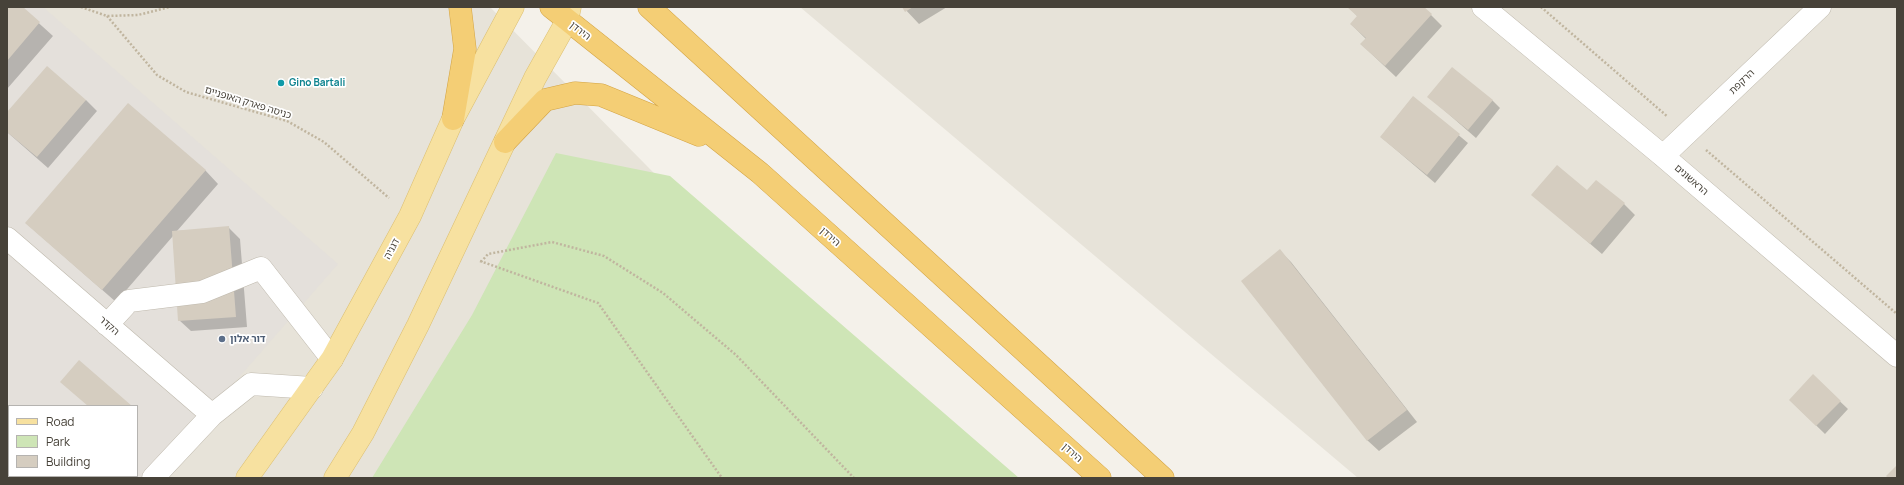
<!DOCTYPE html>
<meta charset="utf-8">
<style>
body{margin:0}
#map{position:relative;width:1904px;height:485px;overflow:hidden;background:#f4f1ea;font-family:Manrope,sans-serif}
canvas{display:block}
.frame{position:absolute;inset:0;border:8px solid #474239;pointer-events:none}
.legend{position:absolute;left:8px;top:405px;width:130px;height:72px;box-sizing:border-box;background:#fff;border:1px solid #b5b3b0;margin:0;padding:5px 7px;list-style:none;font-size:12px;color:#474239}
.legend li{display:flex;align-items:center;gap:8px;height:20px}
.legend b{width:20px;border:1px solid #b5b3b0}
</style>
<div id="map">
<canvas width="1904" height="485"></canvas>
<div class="frame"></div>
<ul class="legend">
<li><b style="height:5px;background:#f7e1a0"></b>Road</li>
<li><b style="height:11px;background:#cee5b6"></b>Park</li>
<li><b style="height:11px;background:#d5cdc0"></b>Building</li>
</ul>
</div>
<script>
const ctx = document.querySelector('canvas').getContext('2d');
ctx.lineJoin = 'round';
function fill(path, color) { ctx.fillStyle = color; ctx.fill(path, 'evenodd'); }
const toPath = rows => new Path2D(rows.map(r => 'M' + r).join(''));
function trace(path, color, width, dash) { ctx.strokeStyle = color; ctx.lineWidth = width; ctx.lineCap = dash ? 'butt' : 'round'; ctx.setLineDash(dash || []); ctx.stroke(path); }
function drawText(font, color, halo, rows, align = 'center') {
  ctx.font = font + ' Manrope,"Noto Sans Hebrew",sans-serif'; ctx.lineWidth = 3.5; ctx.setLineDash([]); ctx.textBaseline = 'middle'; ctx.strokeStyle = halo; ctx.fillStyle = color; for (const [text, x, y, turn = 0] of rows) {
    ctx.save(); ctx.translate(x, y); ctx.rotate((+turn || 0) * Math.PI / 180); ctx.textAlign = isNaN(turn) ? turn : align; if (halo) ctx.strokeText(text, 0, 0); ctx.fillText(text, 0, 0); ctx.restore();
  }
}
fill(toPath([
 [7,7,490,7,955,478,7,478],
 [9,406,137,406,137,476,9,476],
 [800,7,1897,7,1897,478,1358,478]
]), '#e7e3d9');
fill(toPath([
 [7,7,43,7,338,264,151,478,7,478],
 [9,406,137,406,137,476,9,476]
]), '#e4e0db');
fill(toPath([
 [556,153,670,176,1019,478,372,478,472,315]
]), '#cee5b6');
fill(toPath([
 [7,7,21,7,53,36,7,89],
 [903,7,947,7,919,24],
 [1349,7,1423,7,1442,26,1396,77,1361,44,1366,39,1351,24,1358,17],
 [1413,97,1468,143,1435,183,1381,137],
 [1429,97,1492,100,1500,108,1476,138],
 [86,100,97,111,48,168,7,132,7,114],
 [205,170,218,184,177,231,229,228,240,239,247,327,191,331,179,320,173,236,116,302,26,223],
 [1587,191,1624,204,1635,215,1602,254,1533,195],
 [1280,251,1291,262,1417,422,1379,451,1367,440],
 [1813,376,1848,409,1825,434,1790,400],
 [59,476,92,476,91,478,61,478]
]), '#0003');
fill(toPath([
 [7,7,23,7,40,22,7,61],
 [902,7,913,7,905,12],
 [1347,7,1424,7,1432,14,1385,66,1360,44,1366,38,1350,24,1357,16],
 [47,66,86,100,37,157,7,132,7,112],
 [1452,67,1493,100,1468,130,1427,97],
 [1413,96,1460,134,1427,175,1380,137],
 [128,103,206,170,102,290,25,223],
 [1557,165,1587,190,1596,180,1625,203,1590,244,1531,195],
 [229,226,236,317,178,321,172,231],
 [1280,249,1407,410,1367,441,1241,281],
 [79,360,132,406,88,406,60,382],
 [1813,374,1841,401,1816,426,1789,400],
 [1897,465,1897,478,1888,478,1886,476],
 [59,476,78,476,76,478,61,478]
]), '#d5cdc0');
const minor = toPath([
 [1483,7,1663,156,1897,356],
 [1663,156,1820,7],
 [7,238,212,415],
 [107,325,129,301,202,292,261,268,332,359],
 [153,478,212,415,251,384,312,388]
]);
const major = toPath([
 [247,478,332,359,410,216,453,119,513,7],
 [335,478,363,433,418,325,535,78,567,21,570,7]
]);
const highway = toPath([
 [551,7,760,173,1100,478],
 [649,7,1163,478],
 [453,119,465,49,460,7],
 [505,142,545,100,575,93,601,95,699,135]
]);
trace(minor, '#bfb9ad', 23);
trace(major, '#dcbf70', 23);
trace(highway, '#d3a445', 23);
trace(toPath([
 [81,7,107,16,138,15,170,7],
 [1541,7,1668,117],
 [107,16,157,75,186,92,287,121,324,142,389,198],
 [1706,150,1897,314],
 [480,261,598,303,722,478],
 [481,262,488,254,552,242,604,256,663,293,736,355,854,478]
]), '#c0b59f', 2.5, [2, 2]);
trace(minor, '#fff', 22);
trace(major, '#f7e1a0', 22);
trace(highway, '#f4ce75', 22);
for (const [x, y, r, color] of [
 [281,83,4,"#0f9aa8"],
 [222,339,4,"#5c6f8a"]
]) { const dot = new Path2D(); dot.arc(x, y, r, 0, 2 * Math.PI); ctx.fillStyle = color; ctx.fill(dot); trace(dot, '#fff', 1.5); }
drawText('10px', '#474239', '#fff', [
 ["הירדן",580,31,38],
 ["הרקפת",1742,82,-44],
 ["כניסה פארק האופניים",248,103,17],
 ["הראשונים",1691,180,41],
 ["הירדן",830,237,42],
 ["דגניה",392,249,-61],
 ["הקדר",109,326,41],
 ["הירדן",1072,453,42]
]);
drawText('bold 10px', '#0d838f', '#fff', [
 ["Gino Bartali",289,83]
], 'left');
drawText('bold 10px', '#4e5e75', '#fff', [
 ["דור אלון",230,339]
], 'left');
</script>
